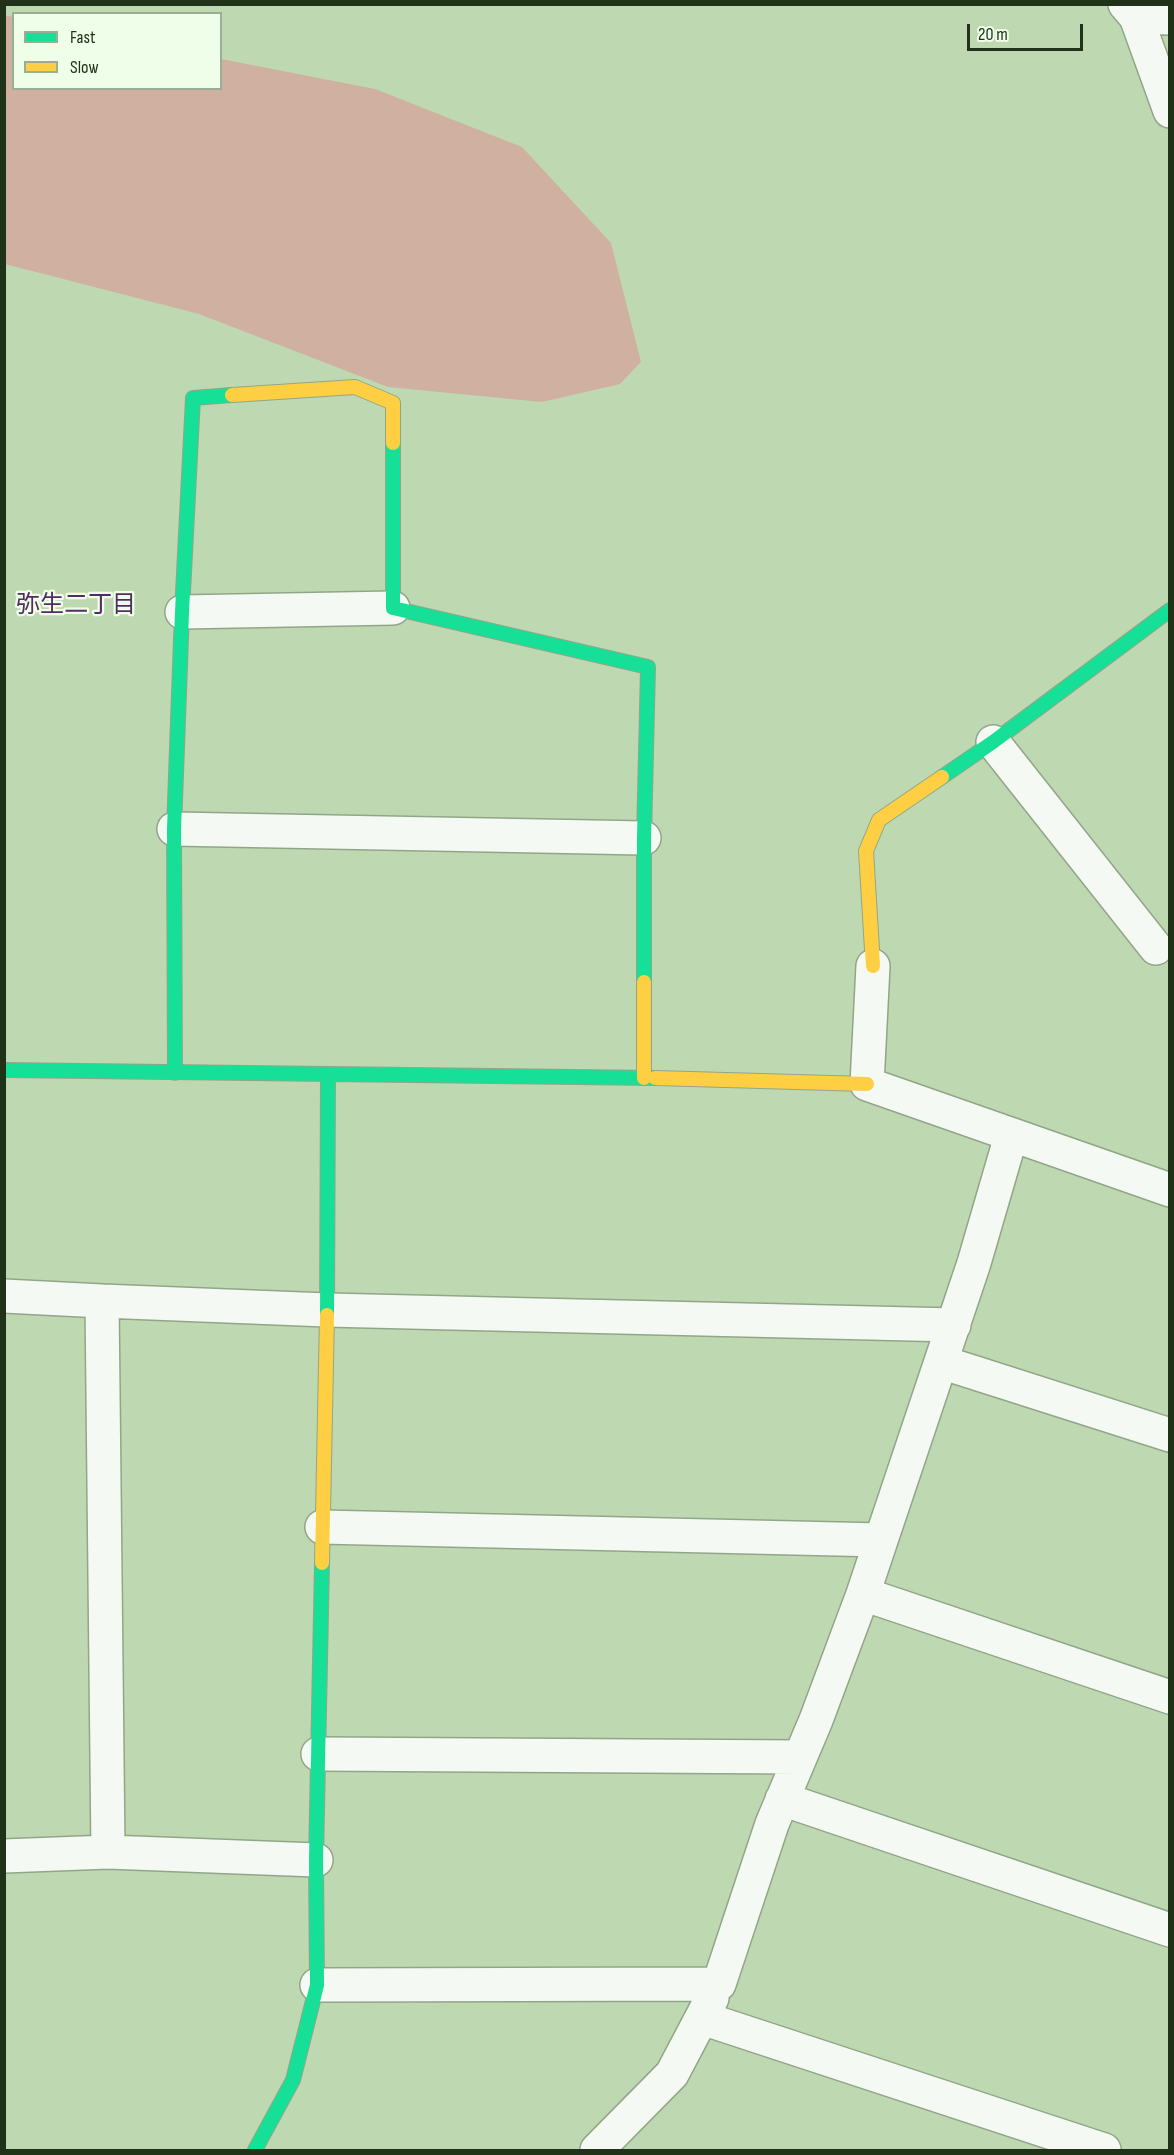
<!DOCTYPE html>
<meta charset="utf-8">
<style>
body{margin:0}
#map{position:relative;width:1174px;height:2155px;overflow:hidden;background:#bed9b2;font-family:"Sofia Sans Condensed",sans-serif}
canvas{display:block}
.frame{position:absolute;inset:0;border:6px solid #203318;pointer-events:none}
.legend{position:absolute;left:12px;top:12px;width:210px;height:78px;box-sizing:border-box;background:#effee9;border:2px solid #9cad95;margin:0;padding:8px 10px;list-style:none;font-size:18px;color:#203318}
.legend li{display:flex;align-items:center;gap:12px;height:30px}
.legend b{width:30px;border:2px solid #9cad95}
.scale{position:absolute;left:967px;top:24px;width:116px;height:27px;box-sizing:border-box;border:3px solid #203318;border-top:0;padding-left:8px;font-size:18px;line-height:21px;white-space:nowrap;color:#203318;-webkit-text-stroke:4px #effee9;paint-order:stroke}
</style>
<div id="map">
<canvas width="1174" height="2155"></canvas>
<div class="frame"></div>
<ul class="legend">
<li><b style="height:8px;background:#16e098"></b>Fast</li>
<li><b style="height:8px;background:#ffcf43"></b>Slow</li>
</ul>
<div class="scale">20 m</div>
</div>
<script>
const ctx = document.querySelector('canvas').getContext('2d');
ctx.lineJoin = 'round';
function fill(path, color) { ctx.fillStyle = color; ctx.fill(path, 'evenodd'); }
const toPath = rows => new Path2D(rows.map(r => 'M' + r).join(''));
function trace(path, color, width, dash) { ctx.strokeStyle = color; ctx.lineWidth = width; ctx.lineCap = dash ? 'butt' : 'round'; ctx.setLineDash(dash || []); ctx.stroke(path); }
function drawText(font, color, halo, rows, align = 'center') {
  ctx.font = font + ' "Sofia Sans Condensed","Noto Sans JP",sans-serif'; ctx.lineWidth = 4.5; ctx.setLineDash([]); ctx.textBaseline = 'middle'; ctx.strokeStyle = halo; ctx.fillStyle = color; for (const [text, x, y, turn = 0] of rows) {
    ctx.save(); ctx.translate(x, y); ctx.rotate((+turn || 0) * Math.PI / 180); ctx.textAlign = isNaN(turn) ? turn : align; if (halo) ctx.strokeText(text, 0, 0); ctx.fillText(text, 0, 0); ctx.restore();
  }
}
fill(toPath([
 [4,15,13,17,14,88,220,88,221,59,375,89,522,147,611,243,641,362,620,384,542,402,388,387,199,314,5,264]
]), '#d0b0a0');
const street = toPath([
 [1125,4,1136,17,1170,111],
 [1136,17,1170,18],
 [182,612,393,608],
 [993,742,1156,948],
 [174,829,644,838],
 [873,966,867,1084,1170,1190],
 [4,1296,102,1301,108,1852],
 [102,1301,327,1310,954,1325],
 [941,1362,1170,1435],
 [322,1527,881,1540],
 [863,1594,1170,1697],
 [318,1754,800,1757],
 [782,1799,1170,1930],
 [4,1856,108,1852,316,1860],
 [317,1985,719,1984,772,1824,816,1720,863,1594,974,1263,1011,1136],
 [702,2018,1104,2150],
 [597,2150,672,2074,712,1998]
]);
const fast = toPath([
 [393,443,393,608,648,667,644,838,644,982],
 [942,777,993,742,1170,610],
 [4,1070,655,1078],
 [175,1073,174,829,182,612,193,398,232,395],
 [327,1315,328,1074],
 [255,2150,293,2080,317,1985,316,1860,322,1563]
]);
const slow = toPath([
 [232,395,355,387,393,403,393,443],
 [873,966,866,851,879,820,942,777],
 [644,982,644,1078],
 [655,1078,867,1084],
 [322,1563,327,1315]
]);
trace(street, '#91a688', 36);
trace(fast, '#91a688', 16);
trace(slow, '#91a688', 16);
trace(street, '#f5f9f3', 33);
trace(fast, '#16e098', 14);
trace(slow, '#ffcf43', 14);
drawText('24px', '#542c63', '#effee9', [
 ["弥生二丁目",76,606]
]);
</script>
